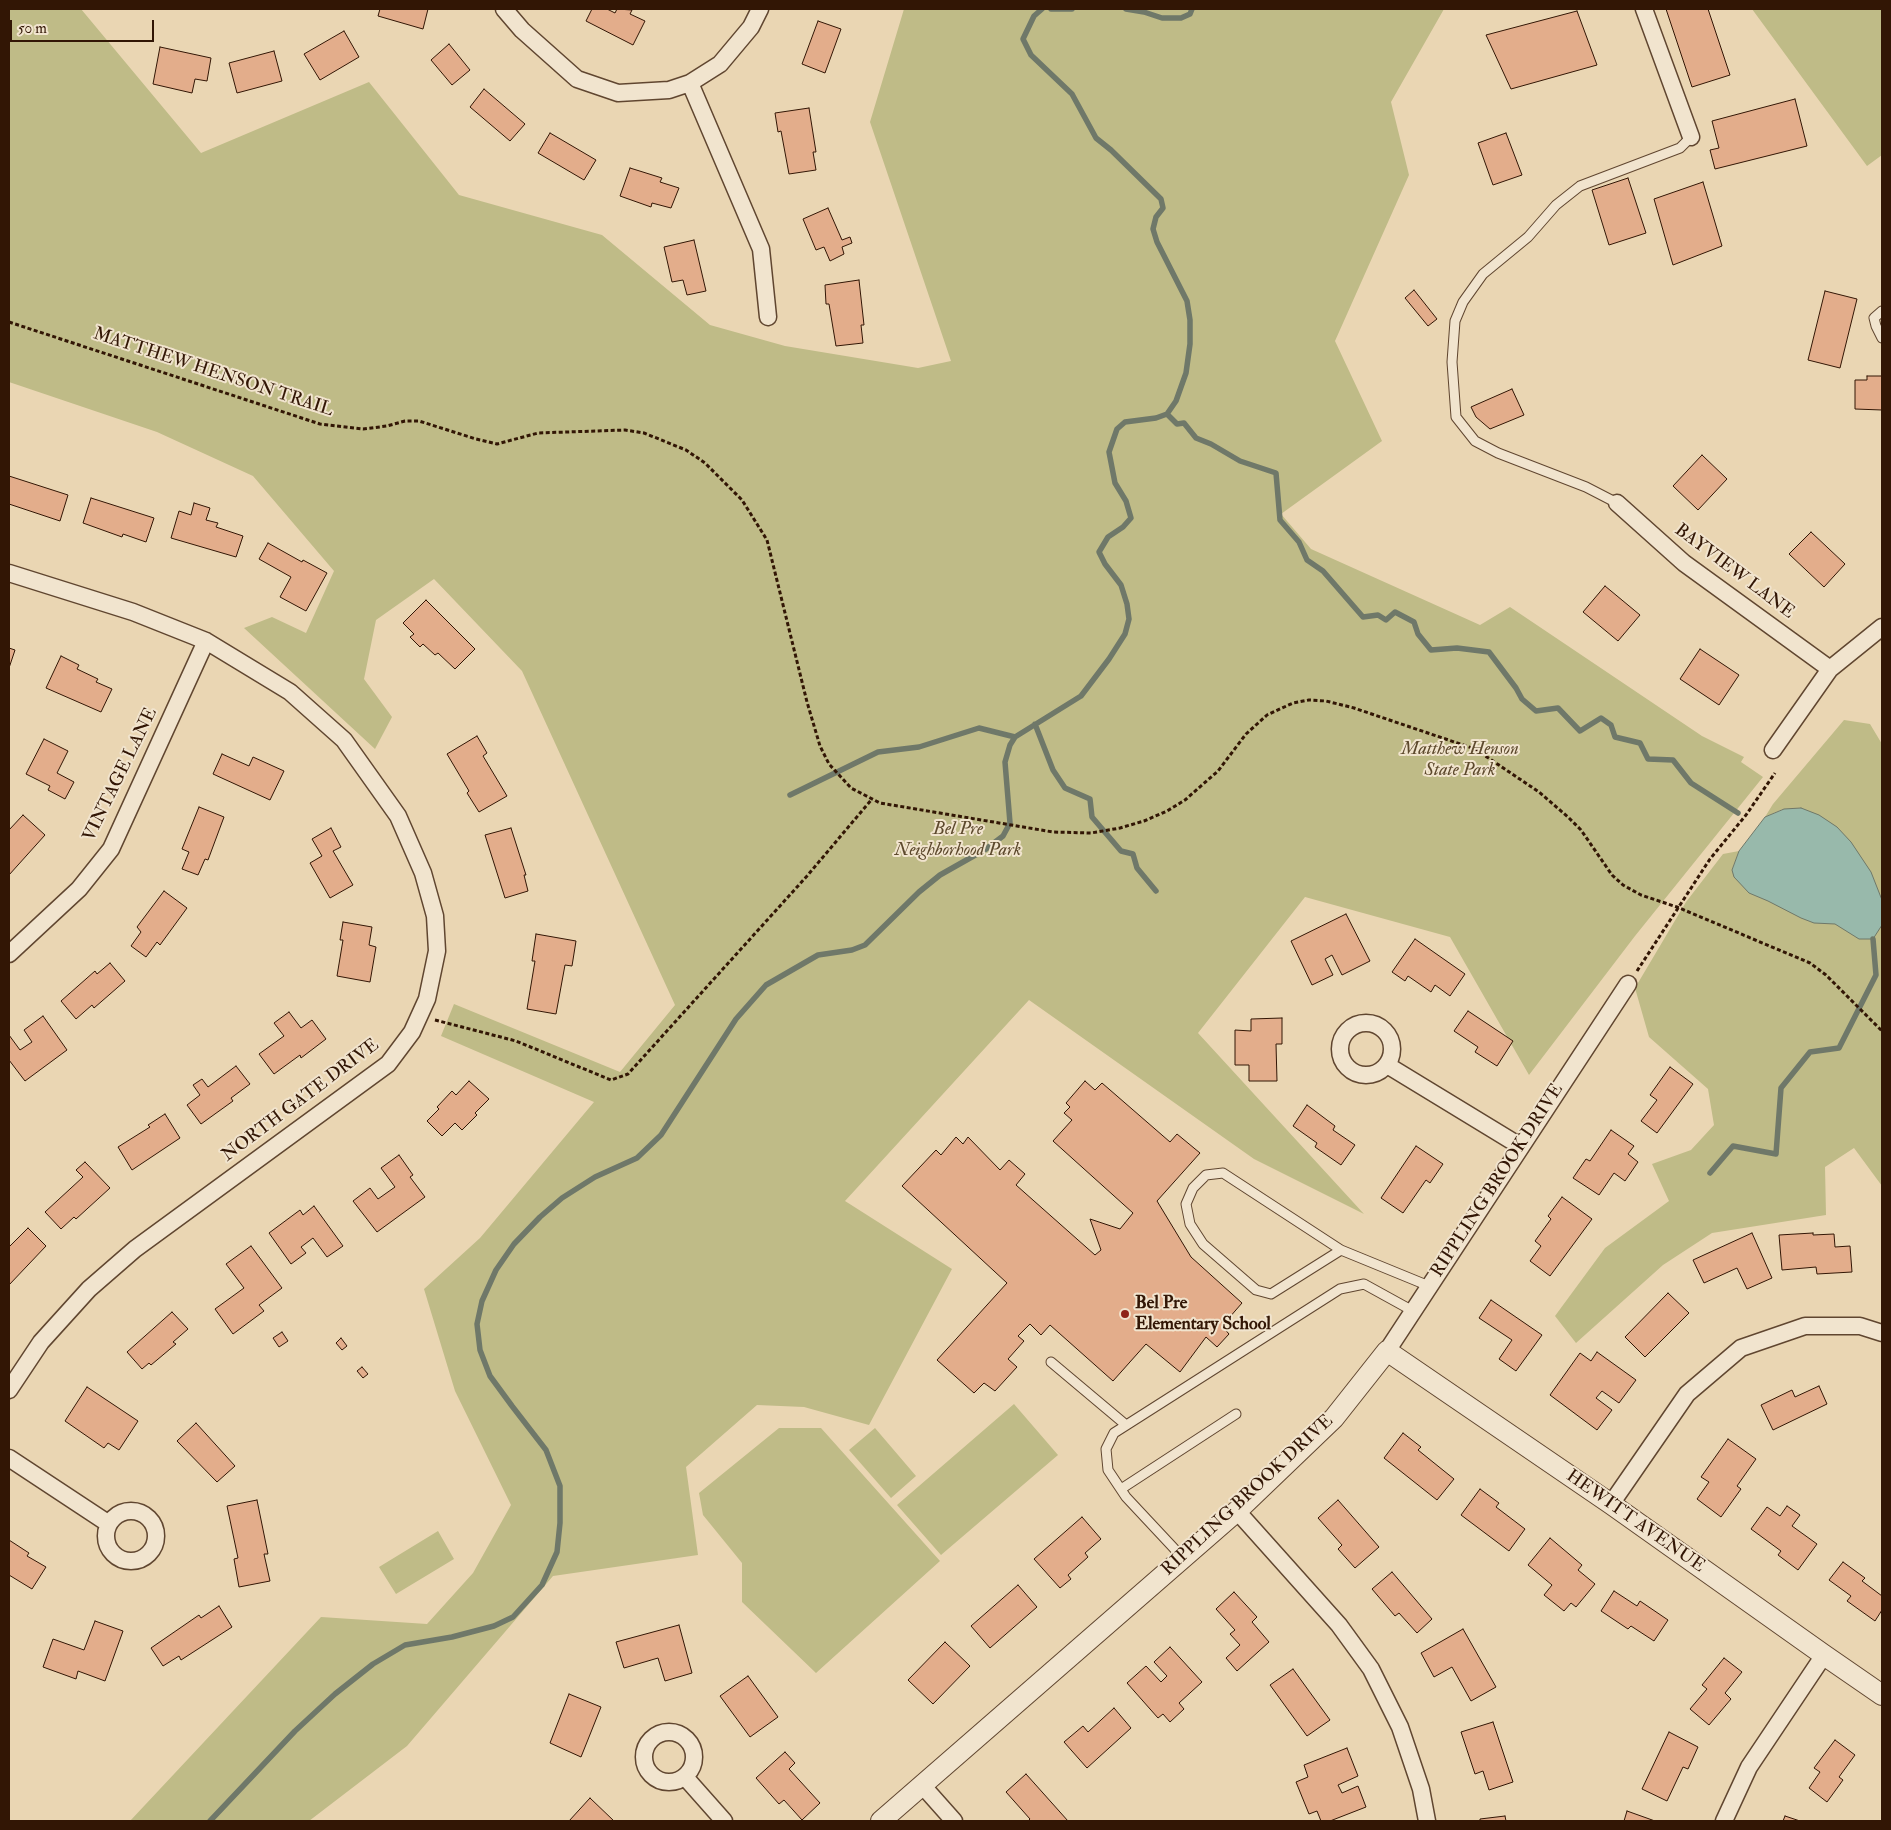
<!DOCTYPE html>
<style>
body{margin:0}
#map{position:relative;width:1891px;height:1830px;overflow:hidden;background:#ead6b3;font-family:"IM FELL Double Pica",serif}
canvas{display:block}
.frame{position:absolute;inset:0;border:10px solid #321605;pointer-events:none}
.scale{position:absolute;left:10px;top:20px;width:144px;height:22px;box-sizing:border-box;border:2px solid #321605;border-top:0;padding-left:6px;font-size:15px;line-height:18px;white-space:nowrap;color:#321605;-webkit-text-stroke:4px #f1e4ce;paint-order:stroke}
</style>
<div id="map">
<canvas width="1891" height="1830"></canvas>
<div class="frame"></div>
<div class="scale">50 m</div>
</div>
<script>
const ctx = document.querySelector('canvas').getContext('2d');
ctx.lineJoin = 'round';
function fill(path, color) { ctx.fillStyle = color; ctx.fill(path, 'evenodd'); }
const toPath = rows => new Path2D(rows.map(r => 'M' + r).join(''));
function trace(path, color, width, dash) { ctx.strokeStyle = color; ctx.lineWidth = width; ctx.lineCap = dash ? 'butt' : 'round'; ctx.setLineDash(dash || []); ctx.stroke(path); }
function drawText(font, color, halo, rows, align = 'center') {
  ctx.font = font + ' "IM FELL Double Pica",serif'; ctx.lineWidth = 4; ctx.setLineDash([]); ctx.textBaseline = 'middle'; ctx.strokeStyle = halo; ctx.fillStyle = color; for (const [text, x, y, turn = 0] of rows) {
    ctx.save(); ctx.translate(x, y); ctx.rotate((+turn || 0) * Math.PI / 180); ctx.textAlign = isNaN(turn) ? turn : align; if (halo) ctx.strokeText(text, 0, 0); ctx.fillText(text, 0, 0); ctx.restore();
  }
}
fill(toPath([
 [9,9,81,9,201,153,369,82,459,195,602,235,710,325,785,346,918,368,951,361,870,122,904,9,1444,9,1391,102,1409,175,1335,341,1382,441,1281,514,1311,549,1480,625,1510,607,1702,736,1744,757,1741,762,1763,777,1635,936,1529,1075,1450,937,1305,897,1198,1033,1364,1214,1254,1159,1029,1000,845,1201,952,1269,869,1425,804,1407,757,1405,686,1467,698,1555,553,1576,407,1746,309,1821,130,1821,321,1617,427,1624,473,1573,511,1505,455,1391,424,1289,480,1238,594,1102,441,1036,454,1004,620,1072,675,1005,522,671,434,579,376,620,364,679,392,717,375,749,244,628,272,617,306,633,334,571,253,476,157,432,9,382],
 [1752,9,1882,9,1882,155,1867,166],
 [1844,720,1870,724,1882,744,1882,1186,1854,1148,1825,1167,1826,1215,1712,1233,1663,1265,1576,1343,1555,1316,1605,1248,1669,1201,1652,1164,1691,1150,1714,1125,1708,1089,1649,1037,1635,988,1686,902,1723,854,1739,851,1732,870,1783,809,1765,817,1773,804],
 [1014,1404,1058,1455,941,1555,897,1505],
 [779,1428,821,1428,940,1561,816,1673,742,1602,742,1563,703,1515,699,1493],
 [875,1428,916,1476,891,1498,849,1450],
 [438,1531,454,1559,396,1594,379,1567]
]), '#bfbb87');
const water = toPath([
 [1801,808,1819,815,1837,827,1851,842,1871,872,1882,900,1882,925,1873,939,1859,939,1835,924,1814,923,1801,918,1768,901,1749,893,1734,877,1732,870,1739,851,1765,817,1784,809,1801,808]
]);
fill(water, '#98b9ab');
trace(water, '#6f7869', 1);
trace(toPath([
 [1051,9,1072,9],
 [1126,9,1144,12,1162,18,1181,18,1190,14,1192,9],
 [1167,414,1177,424,1184,423,1196,438,1211,444,1240,461,1276,473,1280,520,1299,542,1307,560,1323,571,1363,617,1378,615,1386,620,1395,612,1414,622,1418,634,1431,650,1457,648,1489,652,1516,688,1522,699,1536,711,1558,708,1580,731,1601,718,1611,725,1615,737,1640,743,1648,759,1673,760,1691,783,1738,813],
 [1035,724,1053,770,1065,788,1090,799,1092,817,1121,851,1133,854,1137,868,1156,891],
 [790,795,878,752,919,747,979,728,1015,737],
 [1710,1173,1733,1146,1776,1154,1781,1088,1810,1052,1839,1048,1876,975,1873,939],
 [210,1821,295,1731,335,1694,373,1664,405,1645,452,1637,494,1626,513,1617,542,1585,557,1552,560,1523,560,1486,546,1450,512,1406,490,1376,480,1350,477,1324,482,1301,496,1270,514,1244,540,1217,562,1198,595,1177,637,1158,661,1135,736,1019,766,985,818,955,852,950,865,945,919,892,940,875,986,849,1003,836,1010,823,1005,762,1010,745,1015,737,1081,696,1109,659,1125,634,1129,619,1127,604,1121,585,1105,564,1099,552,1108,537,1123,527,1131,518,1126,501,1115,483,1109,452,1117,429,1125,422,1156,418,1167,414,1176,401,1186,373,1190,344,1190,320,1187,301,1157,242,1153,229,1156,217,1163,208,1161,199,1111,150,1096,138,1072,94,1031,55,1023,39,1034,16,1042,9]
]), '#6f7869', 5.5);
const building = toPath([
 [380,9,428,9,423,29,378,16,380,9],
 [592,9,607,9,615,13,617,9,632,10,630,14,645,21,633,45,586,21,592,9],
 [1666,9,1708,9,1730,75,1692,87,1666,9],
 [1577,11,1597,65,1511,89,1486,35,1577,11],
 [818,21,841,29,825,73,802,64,818,21],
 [344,31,359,57,320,80,304,54,344,31],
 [449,44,470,70,452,85,431,60,449,44],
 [160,47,211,58,207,81,195,79,192,93,153,84,160,47],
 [274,51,282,81,237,93,229,63,274,51],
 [484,89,525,124,510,141,470,107,484,89],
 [1795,99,1807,146,1715,169,1710,150,1719,148,1712,121,1795,99],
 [809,108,816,152,813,152,816,170,789,174,781,131,778,132,775,113,809,108],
 [550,133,596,160,584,180,538,153,550,133],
 [1506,133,1522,175,1493,185,1478,143,1506,133],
 [630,168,662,178,660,182,679,188,671,208,652,203,651,207,620,196,630,168],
 [1628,178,1646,233,1609,245,1592,190,1628,178],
 [1703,182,1722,246,1673,265,1654,199,1703,182],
 [828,208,842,240,850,237,852,243,842,247,844,254,830,261,824,247,816,250,803,219,828,208],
 [694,240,706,291,687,295,683,280,672,282,664,247,694,240],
 [859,280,864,325,861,325,863,343,836,346,829,304,826,304,825,285,859,280],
 [1414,290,1437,319,1428,326,1405,298,1414,290],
 [1825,291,1857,299,1840,368,1808,360,1825,291],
 [1867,376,1882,376,1882,410,1855,409,1855,380,1867,380,1867,376],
 [1512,389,1524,415,1490,429,1476,417,1471,407,1512,389],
 [1702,455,1727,479,1698,510,1673,486,1702,455],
 [9,476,68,495,60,521,9,504,9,476],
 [91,498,154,518,146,542,123,534,122,537,83,523,91,498],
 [194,503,210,508,206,520,218,523,216,527,243,536,236,557,171,538,179,511,191,515,194,503],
 [1811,532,1845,564,1824,587,1789,554,1811,532],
 [268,543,302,562,303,560,327,573,306,611,280,597,291,577,259,559,268,543],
 [1605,586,1640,615,1618,641,1583,612,1605,586],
 [426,600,475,649,455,669,438,653,435,655,423,644,420,647,410,637,414,634,403,623,426,600],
 [9,648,15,650,9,668,9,648],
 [1700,649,1739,675,1719,705,1680,679,1700,649],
 [61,656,79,665,77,669,98,679,96,682,112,689,101,712,46,688,61,656],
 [477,736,487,753,483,756,507,796,479,812,467,793,469,791,447,754,477,736],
 [44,739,68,751,57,773,74,782,65,799,48,790,50,786,26,774,44,739],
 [222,754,249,766,253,757,284,771,270,800,213,774,222,754],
 [199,807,224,817,208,860,205,859,198,875,182,869,189,852,182,849,199,807],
 [23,815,45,835,9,875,9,830,23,815],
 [331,828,341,847,333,851,353,885,330,898,310,863,322,856,312,839,331,828],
 [511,828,526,875,524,875,528,891,505,898,485,835,511,828],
 [164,891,187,908,160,945,157,942,146,957,131,946,141,932,137,927,164,891],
 [1346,914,1370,961,1342,975,1332,955,1325,959,1333,975,1312,985,1291,941,1346,914],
 [343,922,372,927,369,945,376,947,370,982,337,976,343,940,340,940,343,922],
 [536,934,576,941,572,966,565,965,556,1014,527,1009,535,961,532,961,536,934],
 [1415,939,1465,974,1450,996,1435,985,1431,992,1408,976,1405,981,1392,972,1415,939],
 [110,963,125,981,94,1008,92,1005,76,1019,61,1001,95,971,97,974,110,963],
 [1468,1011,1513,1041,1497,1066,1475,1052,1478,1047,1454,1031,1468,1011],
 [289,1012,301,1028,312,1020,326,1039,301,1058,300,1055,274,1074,259,1054,284,1036,274,1023,289,1012],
 [43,1016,67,1050,25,1081,9,1060,9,1035,20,1050,32,1042,24,1030,43,1016],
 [1282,1018,1282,1044,1276,1044,1277,1081,1249,1081,1249,1065,1235,1065,1235,1030,1251,1031,1251,1019,1282,1018],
 [236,1066,250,1084,231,1098,233,1101,201,1124,187,1105,200,1095,193,1085,202,1079,208,1087,236,1066],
 [1670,1067,1693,1084,1657,1133,1641,1121,1657,1100,1650,1095,1670,1067],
 [469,1081,489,1099,475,1113,477,1115,462,1130,455,1123,442,1136,427,1121,439,1109,437,1107,452,1091,456,1095,469,1081],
 [1085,1081,1095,1090,1102,1083,1170,1142,1177,1134,1200,1153,1157,1201,1191,1257,1242,1303,1222,1326,1229,1334,1217,1347,1206,1337,1180,1372,1146,1344,1113,1381,1050,1325,1041,1335,1030,1324,1018,1336,1024,1341,1008,1359,1017,1367,995,1391,984,1383,974,1393,937,1360,1007,1283,902,1186,936,1150,941,1155,956,1137,963,1144,968,1137,1000,1170,1009,1160,1025,1174,1016,1185,1095,1255,1101,1250,1090,1219,1120,1229,1133,1213,1053,1141,1072,1120,1064,1113,1070,1107,1066,1103,1085,1081],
 [1307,1105,1335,1126,1333,1130,1355,1145,1341,1165,1315,1147,1317,1143,1293,1126,1307,1105],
 [165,1114,180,1138,132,1170,118,1147,150,1127,148,1125,165,1114],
 [1611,1130,1634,1146,1628,1154,1638,1162,1625,1181,1614,1173,1599,1195,1573,1178,1586,1159,1590,1161,1611,1130],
 [1416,1146,1443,1164,1430,1183,1426,1180,1403,1213,1381,1198,1416,1146],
 [399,1155,413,1175,410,1177,425,1197,377,1232,353,1201,370,1188,378,1199,395,1187,381,1168,399,1155],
 [85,1162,110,1188,76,1219,74,1217,61,1229,45,1212,83,1177,76,1170,85,1162],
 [1562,1197,1592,1219,1550,1276,1530,1261,1541,1246,1535,1241,1551,1219,1548,1216,1562,1197],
 [314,1206,343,1246,327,1257,313,1238,301,1247,306,1253,291,1264,269,1233,300,1210,303,1215,314,1206],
 [28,1228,46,1246,9,1285,9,1247,28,1228],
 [1752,1233,1772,1278,1747,1289,1737,1268,1704,1283,1693,1260,1752,1233],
 [1813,1233,1813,1235,1834,1234,1835,1247,1850,1246,1852,1272,1817,1274,1816,1267,1782,1270,1779,1235,1813,1233],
 [251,1246,282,1288,259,1305,264,1311,233,1334,215,1309,244,1288,226,1264,251,1246],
 [1668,1293,1689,1313,1645,1357,1625,1337,1668,1293],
 [1491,1300,1542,1335,1516,1371,1499,1359,1512,1340,1479,1318,1491,1300],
 [172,1312,188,1329,173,1342,176,1344,151,1365,149,1363,142,1369,127,1352,172,1312],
 [282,1332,288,1341,279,1347,273,1338,282,1332],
 [341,1338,347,1346,342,1350,336,1343,341,1338],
 [1597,1352,1636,1380,1619,1403,1602,1391,1596,1398,1612,1410,1597,1430,1550,1395,1580,1353,1591,1361,1597,1352],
 [362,1367,368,1374,363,1378,357,1371,362,1367],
 [1819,1386,1827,1404,1773,1430,1761,1405,1792,1390,1795,1397,1819,1386],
 [87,1387,138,1421,119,1450,108,1443,104,1448,65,1421,87,1387],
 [196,1423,235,1466,217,1482,177,1441,196,1423],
 [1403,1433,1421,1447,1418,1450,1454,1479,1437,1500,1384,1458,1403,1433],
 [1728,1439,1756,1459,1737,1486,1741,1489,1721,1517,1697,1499,1709,1482,1701,1477,1728,1439],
 [1480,1489,1499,1503,1496,1507,1525,1529,1509,1551,1461,1515,1480,1489],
 [257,1500,268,1554,264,1554,270,1581,239,1587,234,1559,238,1558,227,1506,257,1500],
 [1338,1500,1379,1547,1355,1568,1338,1549,1342,1545,1318,1518,1338,1500],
 [1787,1506,1800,1515,1792,1526,1817,1544,1798,1570,1778,1555,1781,1551,1751,1529,1767,1507,1780,1516,1787,1506],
 [1082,1517,1101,1539,1085,1553,1088,1557,1068,1575,1071,1579,1060,1588,1034,1559,1082,1517],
 [1550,1538,1582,1565,1578,1570,1595,1584,1576,1607,1571,1603,1564,1611,1544,1595,1552,1585,1528,1565,1550,1538],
 [9,1540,29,1553,27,1556,46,1567,32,1589,9,1575,9,1540],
 [1843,1562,1865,1578,1862,1581,1882,1596,1882,1610,1875,1621,1847,1601,1851,1596,1829,1580,1843,1562],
 [1392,1572,1432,1619,1417,1633,1399,1613,1395,1616,1372,1589,1392,1572],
 [1018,1585,1037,1607,990,1648,971,1626,1018,1585],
 [1614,1591,1637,1606,1640,1601,1668,1620,1654,1641,1631,1626,1628,1629,1601,1611,1614,1591],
 [1234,1592,1257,1617,1252,1622,1269,1642,1237,1671,1226,1658,1240,1645,1230,1634,1235,1630,1216,1609,1234,1592],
 [219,1606,232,1627,181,1660,179,1656,163,1666,151,1648,199,1615,201,1618,219,1606],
 [95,1621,123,1631,105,1681,78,1671,76,1679,43,1667,53,1639,84,1650,95,1621],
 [679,1625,692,1673,665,1681,658,1658,624,1668,616,1642,679,1625],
 [1463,1629,1496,1687,1471,1701,1452,1667,1434,1677,1421,1653,1463,1629],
 [945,1642,970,1666,933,1704,908,1680,945,1642],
 [1170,1647,1202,1682,1179,1703,1184,1709,1170,1722,1163,1714,1158,1718,1127,1683,1146,1666,1161,1682,1167,1676,1154,1662,1170,1647],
 [1724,1658,1742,1672,1725,1693,1731,1699,1709,1725,1690,1709,1707,1689,1702,1685,1724,1658],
 [1293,1669,1330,1720,1307,1736,1270,1685,1293,1669],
 [748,1676,778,1717,750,1737,720,1696,748,1676],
 [569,1694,601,1707,581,1757,550,1743,569,1694],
 [1114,1708,1131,1728,1087,1768,1064,1742,1083,1726,1088,1732,1114,1708],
 [1493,1722,1513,1782,1489,1790,1483,1771,1475,1774,1461,1732,1493,1722],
 [1669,1732,1698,1747,1688,1769,1683,1767,1667,1801,1642,1789,1669,1732],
 [1835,1740,1855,1755,1839,1777,1843,1780,1827,1802,1809,1788,1820,1772,1814,1768,1835,1740],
 [1347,1748,1358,1776,1338,1785,1342,1793,1358,1786,1366,1807,1330,1821,1321,1821,1317,1811,1309,1814,1296,1782,1308,1777,1304,1765,1347,1748],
 [785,1752,795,1763,789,1769,820,1803,802,1820,784,1800,779,1804,756,1778,785,1752],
 [1026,1774,1068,1821,1028,1821,1030,1819,1006,1792,1026,1774],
 [590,1798,614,1821,569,1821,590,1798],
 [1627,1811,1655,1821,1624,1821,1627,1811],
 [1505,1816,1506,1821,1480,1821,1480,1819,1505,1816],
 [1785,1816,1800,1821,1783,1821,1785,1816]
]);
fill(building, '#e3ad8b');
trace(building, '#321605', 1);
const service = toPath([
 [1882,311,1874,318,1876,326,1882,338],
 [1617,503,1586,487,1498,453,1475,441,1456,417,1452,362,1455,321,1463,302,1483,274,1528,237,1556,205,1580,186,1680,148,1691,137],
 [1341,1250,1271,1294,1256,1290,1203,1244,1190,1224,1186,1204,1193,1188,1206,1175,1223,1173,1341,1250,1429,1286],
 [1051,1362,1126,1425],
 [1121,1489,1236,1414],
 [1183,1558,1126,1497,1108,1470,1106,1449,1114,1433,1340,1289,1364,1284,1413,1311]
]);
const minor = toPath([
 [504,9,522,30,577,79,618,93,669,90,690,83,720,64,751,27,760,9],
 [1644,9,1691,137],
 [690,83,761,249,768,317],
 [1617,503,1684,563,1830,669],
 [9,573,133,612,206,641,290,692,344,740,398,816,423,873,435,916,437,951,427,999,412,1032,388,1064,135,1249,89,1289,41,1342,9,1390],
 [1773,750,1830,669,1882,627],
 [9,954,79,889,111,849,206,641],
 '1340 1049a26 26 0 1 1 52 0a26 26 0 1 1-52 0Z',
 [1387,1065,1520,1146],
 [1387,1351,1628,984],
 [9,1458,109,1524],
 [1611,1504,1687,1394,1741,1348,1805,1326,1860,1326,1882,1333],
 '106 1536a25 25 0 1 1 50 0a25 25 0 1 1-50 0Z',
 [1237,1511,1339,1625,1371,1669,1400,1727,1421,1789,1427,1821],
 '644 1757a25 25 0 1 1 50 0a25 25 0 1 1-50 0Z',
 [685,1777,724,1821],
 [922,1785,954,1821],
 [1724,1821,1749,1767,1824,1655]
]);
const tertiary = toPath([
 [881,1821,1237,1511,1334,1418,1387,1351,1611,1504,1824,1655,1882,1695]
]);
trace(service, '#604630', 11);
trace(minor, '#604630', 19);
trace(tertiary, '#604630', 22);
trace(toPath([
 [9,322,320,424,363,429,387,426,405,421,419,421,476,439,497,444,538,433,625,430,644,433,686,450,705,463,742,500,767,540,807,702,820,746,829,764,851,788,880,803,1053,832,1091,833,1120,828,1144,821,1167,811,1185,800,1218,771,1246,734,1267,715,1293,703,1309,700,1326,701,1354,708,1475,749,1539,792,1568,817,1581,830,1612,875,1623,885,1641,895,1677,907,1810,963,1826,975,1882,1031],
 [1637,971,1710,859,1746,815,1775,773],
 [435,1020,516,1041,611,1080,628,1074,807,876,872,799]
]), '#321605', 3, [4, 2.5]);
trace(service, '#f1e4ce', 9);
trace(minor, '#f1e4ce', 16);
trace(tertiary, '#f1e4ce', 20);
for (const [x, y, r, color] of [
 [1125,1314,5,"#8f2418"]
]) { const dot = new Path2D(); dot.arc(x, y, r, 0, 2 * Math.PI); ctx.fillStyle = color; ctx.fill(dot); trace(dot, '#f1e4ce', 2); }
drawText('18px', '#321605', '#f1e4ce', [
 ["MATTHEW HENSON TRAIL",213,373,18],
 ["BAYVIEW LANE",1734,572,37],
 ["VINTAGE LANE",121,775,-64],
 ["NORTH GATE DRIVE",301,1101,-37],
 ["RIPPLING BROOK DRIVE",1498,1181,-57],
 ["RIPPLING BROOK DRIVE",1248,1496,-43],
 ["HEWITT AVENUE",1635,1522,35]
]);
drawText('italic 18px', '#5c482c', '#f1e4ce', [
 ["Matthew Henson",1460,750],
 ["State Park",1460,771],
 ["Bel Pre",958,830],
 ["Neighborhood Park",958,851]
]);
drawText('bold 18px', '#321605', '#f1e4ce', [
 ["Bel Pre",1135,1304],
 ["Elementary School",1135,1325]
], 'left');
</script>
